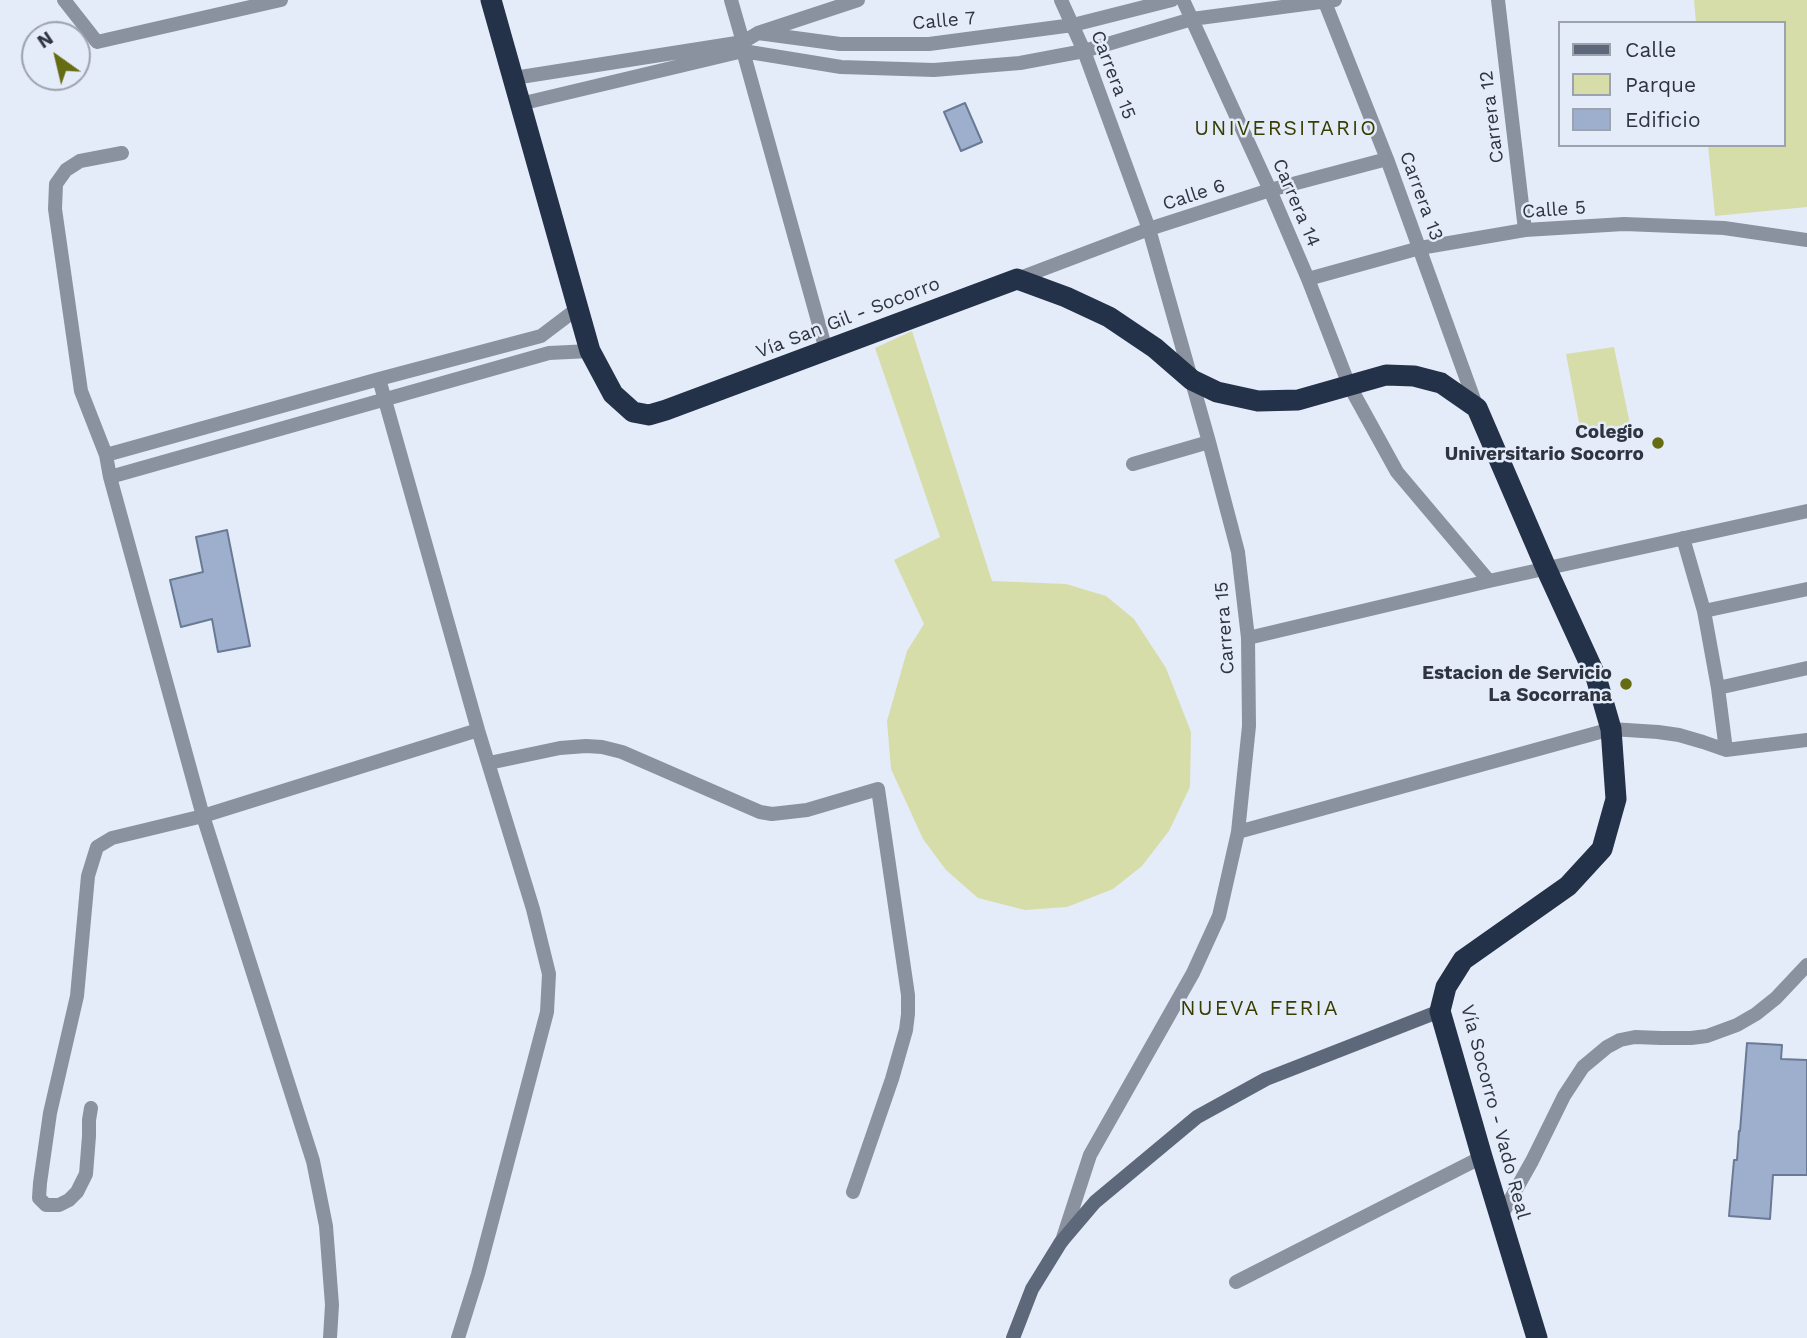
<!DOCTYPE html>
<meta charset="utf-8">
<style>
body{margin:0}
#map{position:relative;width:1807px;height:1338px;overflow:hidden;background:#e5ecf9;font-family:"Work Sans",sans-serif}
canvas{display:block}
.legend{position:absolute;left:1558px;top:21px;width:228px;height:126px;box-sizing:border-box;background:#e5ecf9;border:2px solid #9ca3af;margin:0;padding:9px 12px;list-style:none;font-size:21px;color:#2e3541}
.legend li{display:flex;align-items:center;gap:14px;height:35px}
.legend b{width:35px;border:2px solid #9ca3af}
.north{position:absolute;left:21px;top:21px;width:70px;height:70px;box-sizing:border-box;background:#e5ecf9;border:2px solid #9ca3af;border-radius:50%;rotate:326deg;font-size:19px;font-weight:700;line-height:28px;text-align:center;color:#2e3541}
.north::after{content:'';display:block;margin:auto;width:24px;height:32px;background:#666c11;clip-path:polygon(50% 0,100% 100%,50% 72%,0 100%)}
</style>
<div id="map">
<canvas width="1807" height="1338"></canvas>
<ul class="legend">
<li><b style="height:9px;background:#5d687a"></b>Calle</li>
<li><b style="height:19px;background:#d6dda8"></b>Parque</li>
<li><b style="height:19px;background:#9dafcc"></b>Edificio</li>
</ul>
<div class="north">N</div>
</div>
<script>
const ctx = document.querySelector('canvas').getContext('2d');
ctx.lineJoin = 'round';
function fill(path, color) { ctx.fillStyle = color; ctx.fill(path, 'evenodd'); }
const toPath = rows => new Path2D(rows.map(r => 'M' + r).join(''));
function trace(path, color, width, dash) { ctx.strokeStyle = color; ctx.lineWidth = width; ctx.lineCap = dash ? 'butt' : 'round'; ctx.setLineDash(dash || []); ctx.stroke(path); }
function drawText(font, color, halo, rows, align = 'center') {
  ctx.font = font + ' "Work Sans",sans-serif'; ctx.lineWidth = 5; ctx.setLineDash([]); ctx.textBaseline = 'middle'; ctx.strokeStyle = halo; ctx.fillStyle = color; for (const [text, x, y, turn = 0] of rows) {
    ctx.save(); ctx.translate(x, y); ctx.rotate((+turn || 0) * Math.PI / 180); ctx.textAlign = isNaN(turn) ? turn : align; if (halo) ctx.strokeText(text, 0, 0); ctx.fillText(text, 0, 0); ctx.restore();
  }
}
fill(toPath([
 [1694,0,1807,0,1807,207,1715,216,1708,145,1784,145,1784,23,1696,23],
 [912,331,992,581,1066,584,1106,596,1134,619,1166,668,1191,732,1190,787,1169,831,1142,866,1113,889,1067,907,1025,910,978,898,946,870,923,839,891,769,887,721,907,651,924,624,894,560,940,537,875,348],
 [1614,347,1630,424,1581,433,1566,354]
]), '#d6dda8');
const building = toPath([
 [965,103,982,142,961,151,944,112,965,103],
 [227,530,250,646,218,652,212,619,181,627,170,580,203,572,196,537,227,530],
 [1747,1043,1782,1045,1781,1059,1807,1060,1807,1175,1773,1175,1770,1219,1729,1216,1734,1160,1737,1160,1739,1131,1740,1131,1747,1043]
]);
fill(building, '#9dafcc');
trace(building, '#697a95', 2);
trace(toPath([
 [64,0,97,42,281,0],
 [731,0,743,42,743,51,826,350],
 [1061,0,1084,51,1149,229,1209,442,1238,552,1248,638,1249,726,1238,832,1219,916,1193,973,1090,1155,1062,1241],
 [1183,0,1270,190,1308,279,1349,385,1397,472,1489,581],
 [1324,0,1387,159,1477,408],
 [1498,0,1525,230],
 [758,33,840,44,929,44,1073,25,1172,0],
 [514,78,743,42,758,33,858,0],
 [520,104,743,51,841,67,934,70,1020,63,1084,51,1192,19,1335,0],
 [122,153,80,161,66,170,56,184,55,209,81,391,106,455,110,477,203,816,313,1161,326,1226,332,1305,330,1338],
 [1017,279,1149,229,1270,190,1387,159],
 [1308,279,1420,248,1525,230,1624,224,1724,228,1807,240],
 [379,379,478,730,533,909,549,974,547,1012,478,1274,458,1338],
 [106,455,379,379,541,336,578,308],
 [1133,464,1209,442],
 [110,477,549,353,590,351],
 [1683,538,1704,611,1718,688,1726,750],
 [1704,611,1807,589],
 [1248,638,1489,581,1807,511],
 [1718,688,1807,668],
 [489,763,560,748,586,746,602,747,622,752,760,812,772,814,807,810,878,789,908,995,908,1014,906,1030,892,1079,853,1192],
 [1238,832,1611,729,1658,732,1679,735,1703,742,1726,750,1807,740],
 [91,1108,89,1120,89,1136,86,1174,77,1192,69,1200,59,1205,46,1205,39,1198,40,1183,50,1113,77,996,88,876,97,847,112,838,203,816,478,730],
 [1500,1218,1532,1161,1564,1096,1583,1067,1607,1047,1620,1040,1635,1037,1661,1038,1691,1038,1707,1036,1737,1025,1756,1014,1776,998,1807,965],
 [1236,1282,1482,1157]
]), '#8b929f', 14);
trace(toPath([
 [1013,1338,1032,1289,1061,1242,1095,1202,1197,1117,1266,1079,1440,1011]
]), '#5d687a', 14);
trace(toPath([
 [491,0,590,351,613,394,633,412,649,415,666,410,1017,279,1066,297,1109,317,1155,348,1192,380,1217,392,1258,401,1298,400,1386,375,1414,376,1441,383,1477,408,1546,568,1596,677,1611,729,1616,799,1602,849,1568,886,1463,960,1446,987,1440,1011,1482,1157,1537,1338]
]), '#233149', 21);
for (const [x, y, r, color] of [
 [1658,443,7,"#666c11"],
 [1626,684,7,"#666c11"]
]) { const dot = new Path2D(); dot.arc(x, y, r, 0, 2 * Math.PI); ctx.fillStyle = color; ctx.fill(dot); trace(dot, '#e5ecf9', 2.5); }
drawText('19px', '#2e3541', '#e5ecf9', [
 ["Calle 7",944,21,-5],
 ["Carrera 15",1113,75,69],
 ["Carrera 12",1492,117,-97],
 ["Calle 6",1194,195,-18],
 ["Carrera 13",1421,196,70],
 ["Carrera 14",1296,203,67],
 ["Calle 5",1554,210,-4],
 ["Vía San Gil - Socorro",848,318,-21],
 ["Carrera 15",1225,628,-94],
 ["Vía Socorro - Vado Real",1495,1112,75]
]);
drawText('bold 19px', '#2e3541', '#e5ecf9', [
 ["Colegio",1644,432],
 ["Universitario Socorro",1644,454],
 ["Estacion de Servicio",1612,673],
 ["La Socorrana",1612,695]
], 'right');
ctx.letterSpacing = '2px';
drawText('21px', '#3a3d00', '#e5ecf9', [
 ["UNIVERSITARIO",1286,129],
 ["NUEVA FERIA",1260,1009]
]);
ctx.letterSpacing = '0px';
</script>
